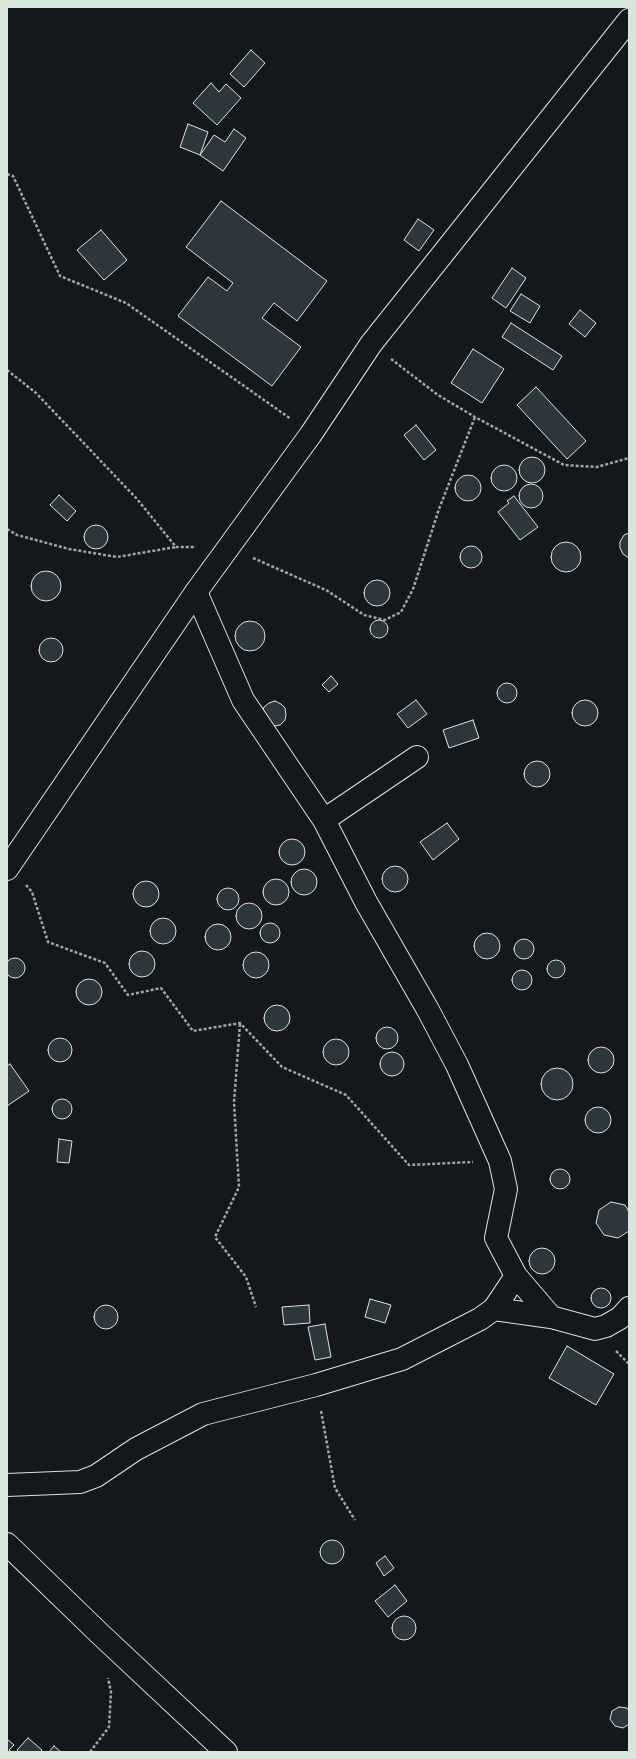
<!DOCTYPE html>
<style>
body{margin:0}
#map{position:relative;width:636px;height:1759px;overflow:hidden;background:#14181c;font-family:"Exo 2",sans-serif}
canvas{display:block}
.frame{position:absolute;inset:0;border:8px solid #d8e6dc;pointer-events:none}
</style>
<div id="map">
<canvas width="636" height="1759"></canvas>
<div class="frame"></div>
</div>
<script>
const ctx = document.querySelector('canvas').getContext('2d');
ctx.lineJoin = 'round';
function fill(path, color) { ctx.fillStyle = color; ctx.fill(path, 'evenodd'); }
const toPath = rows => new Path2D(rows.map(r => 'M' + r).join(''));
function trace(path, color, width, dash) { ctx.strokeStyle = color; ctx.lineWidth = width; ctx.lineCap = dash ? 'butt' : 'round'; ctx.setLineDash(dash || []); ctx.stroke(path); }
const building = toPath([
 [251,50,265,63,244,87,230,74,251,50],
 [211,83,219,92,226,84,241,98,217,125,193,103,211,83],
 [188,124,208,132,200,155,180,147,188,124],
 [234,129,246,138,223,171,200,155,214,135,225,142,234,129],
 [221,201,327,281,297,321,274,303,262,318,301,347,272,386,178,316,208,277,227,291,233,283,186,247,221,201],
 [418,219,434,230,419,251,404,240,418,219],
 [101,230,127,260,104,280,77,250,101,230],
 [512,268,526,278,506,308,492,298,512,268],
 [521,294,540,306,530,323,510,311,521,294],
 [580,310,596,323,585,337,569,324,580,310],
 [511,323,562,356,553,370,502,337,511,323],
 [473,349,504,369,482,403,451,383,473,349],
 [536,387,586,441,567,459,517,405,536,387],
 [416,425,436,450,424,460,404,435,416,425],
 '519 470a13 13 0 1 1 26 0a13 13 0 1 1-26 0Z',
 '491 478a13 13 0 1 1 26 0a13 13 0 1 1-26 0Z',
 '455 488a13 13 0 1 1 26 0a13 13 0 1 1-26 0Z',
 '519 496a12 12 0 1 1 24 0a12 12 0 1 1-24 0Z',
 [59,495,76,511,67,521,50,505,59,495],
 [514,496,538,527,520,540,498,512,509,503,507,501,514,496],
 '84 537a12 12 0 1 1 24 0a12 12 0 1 1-24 0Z',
 [629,533,629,558,623,554,620,548,620,542,624,535,629,533],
 '551 557a15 15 0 1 1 30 0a15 15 0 1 1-30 0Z',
 '460 557a11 11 0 1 1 22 0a11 11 0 1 1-22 0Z',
 '31 586a15 15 0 1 1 30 0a15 15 0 1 1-30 0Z',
 '364 593a13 13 0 1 1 26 0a13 13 0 1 1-26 0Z',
 '370 629a9 9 0 1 1 18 0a9 9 0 1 1-18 0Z',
 '235 636a15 15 0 1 1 30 0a15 15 0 1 1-30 0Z',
 '39 650a12 12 0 1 1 24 0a12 12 0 1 1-24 0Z',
 [331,676,338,684,329,692,322,685,331,676],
 '497 693a10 10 0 1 1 20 0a10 10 0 1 1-20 0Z',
 '572 713a13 13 0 1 1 26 0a13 13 0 1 1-26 0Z',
 [416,700,427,714,408,728,397,714,416,700],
 [275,701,281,704,285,708,286,715,285,720,280,725,274,726,262,713,264,707,269,703,275,701],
 [473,720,479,738,449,748,443,730,473,720],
 '524 774a13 13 0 1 1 26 0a13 13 0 1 1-26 0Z',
 [447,823,459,839,433,860,420,842,447,823],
 '279 852a13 13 0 1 1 26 0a13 13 0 1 1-26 0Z',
 '382 879a13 13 0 1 1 26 0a13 13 0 1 1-26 0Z',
 '291 882a13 13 0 1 1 26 0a13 13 0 1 1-26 0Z',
 '263 892a13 13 0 1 1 26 0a13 13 0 1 1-26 0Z',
 '133 894a13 13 0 1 1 26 0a13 13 0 1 1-26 0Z',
 '217 899a11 11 0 1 1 22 0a11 11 0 1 1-22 0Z',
 '236 916a13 13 0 1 1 26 0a13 13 0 1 1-26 0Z',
 '150 931a13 13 0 1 1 26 0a13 13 0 1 1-26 0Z',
 '260 933a10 10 0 1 1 20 0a10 10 0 1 1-20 0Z',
 '205 937a13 13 0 1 1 26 0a13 13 0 1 1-26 0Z',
 '474 946a13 13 0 1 1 26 0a13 13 0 1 1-26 0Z',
 '514 949a10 10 0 1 1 20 0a10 10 0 1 1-20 0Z',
 '129 964a13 13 0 1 1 26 0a13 13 0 1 1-26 0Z',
 '243 965a13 13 0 1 1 26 0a13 13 0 1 1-26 0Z',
 '5 968a10 10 0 1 1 20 0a10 10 0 1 1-20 0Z',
 '547 969a9 9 0 1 1 18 0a9 9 0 1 1-18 0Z',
 '512 980a10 10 0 1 1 20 0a10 10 0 1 1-20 0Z',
 '76 992a13 13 0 1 1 26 0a13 13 0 1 1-26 0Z',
 '264 1018a13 13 0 1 1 26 0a13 13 0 1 1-26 0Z',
 '376 1038a11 11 0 1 1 22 0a11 11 0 1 1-22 0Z',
 '48 1050a12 12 0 1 1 24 0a12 12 0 1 1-24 0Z',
 '323 1052a13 13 0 1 1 26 0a13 13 0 1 1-26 0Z',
 '588 1060a13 13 0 1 1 26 0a13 13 0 1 1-26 0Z',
 '380 1064a12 12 0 1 1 24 0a12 12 0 1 1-24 0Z',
 [10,1064,29,1091,7,1106,7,1066,10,1064],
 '541 1084a16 16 0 1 1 32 0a16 16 0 1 1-32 0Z',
 '52 1109a10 10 0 1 1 20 0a10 10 0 1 1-20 0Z',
 '585 1120a13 13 0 1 1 26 0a13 13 0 1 1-26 0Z',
 [59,1139,72,1141,69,1163,57,1162,59,1139],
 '550 1179a10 10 0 1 1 20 0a10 10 0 1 1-20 0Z',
 [611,1202,625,1205,629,1212,629,1231,618,1238,604,1235,596,1223,599,1210,611,1202],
 '529 1261a13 13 0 1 1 26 0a13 13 0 1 1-26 0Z',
 '591 1298a10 10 0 1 1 20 0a10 10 0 1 1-20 0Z',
 [370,1299,391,1305,385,1323,365,1317,370,1299],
 [309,1305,310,1323,284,1325,282,1307,309,1305],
 '94 1317a12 12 0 1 1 24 0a12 12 0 1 1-24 0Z',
 [325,1324,331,1357,315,1360,308,1327,325,1324],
 [567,1346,614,1374,596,1405,549,1378,567,1346],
 '320 1552a12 12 0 1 1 24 0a12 12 0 1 1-24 0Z',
 [385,1556,394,1568,384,1576,376,1563,385,1556],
 [395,1585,407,1601,388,1617,375,1601,395,1585],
 '392 1628a12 12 0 1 1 24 0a12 12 0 1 1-24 0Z',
 [619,1707,627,1708,629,1711,629,1724,623,1728,615,1726,610,1719,612,1711,619,1707],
 [28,1738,42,1750,40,1752,19,1752,17,1750,28,1738],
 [7,1739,14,1745,9,1750,12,1752,7,1752,7,1739],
 [54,1746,61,1752,49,1752,54,1746]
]);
fill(building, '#2c363c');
trace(building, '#d8e6dc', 1);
const minor = toPath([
 [196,592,243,700,324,820,366,902,428,1010,457,1065,500,1161,506,1189,496,1238,516,1276,551,1317,595,1329,606,1326,620,1318,629,1308],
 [324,820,417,757],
 [494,1309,551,1317],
 [7,1485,80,1482,96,1476,136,1449,203,1414,316,1385,402,1359,480,1319,494,1309,516,1276]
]);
const tertiary = toPath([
 [7,869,196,592,311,434,371,344,629,20],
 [7,1544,99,1633,226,1752]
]);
trace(minor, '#d8e6dc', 24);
trace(tertiary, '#d8e6dc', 24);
trace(toPath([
 [7,174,13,176,60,276,126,303,291,419],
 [391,359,438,395,475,417,564,465,597,467,629,458],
 [7,370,36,393,137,499,176,547,196,547],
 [7,529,17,535,69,549,117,557,176,547],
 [253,558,326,590,364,615,385,620,401,612,413,589,439,509,475,417],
 [26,885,32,892,48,942,105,963,128,995,161,988,193,1031,240,1023,282,1067,346,1095,409,1165,473,1162],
 [240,1024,234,1102,239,1187,215,1237,246,1277,256,1307],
 [616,1351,629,1364],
 [321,1411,335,1488,355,1520],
 [90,1752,109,1727,111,1692,108,1678]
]), '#9da8a2', 2.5, [3, 2]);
trace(minor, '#14181c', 22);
trace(tertiary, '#14181c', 22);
</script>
